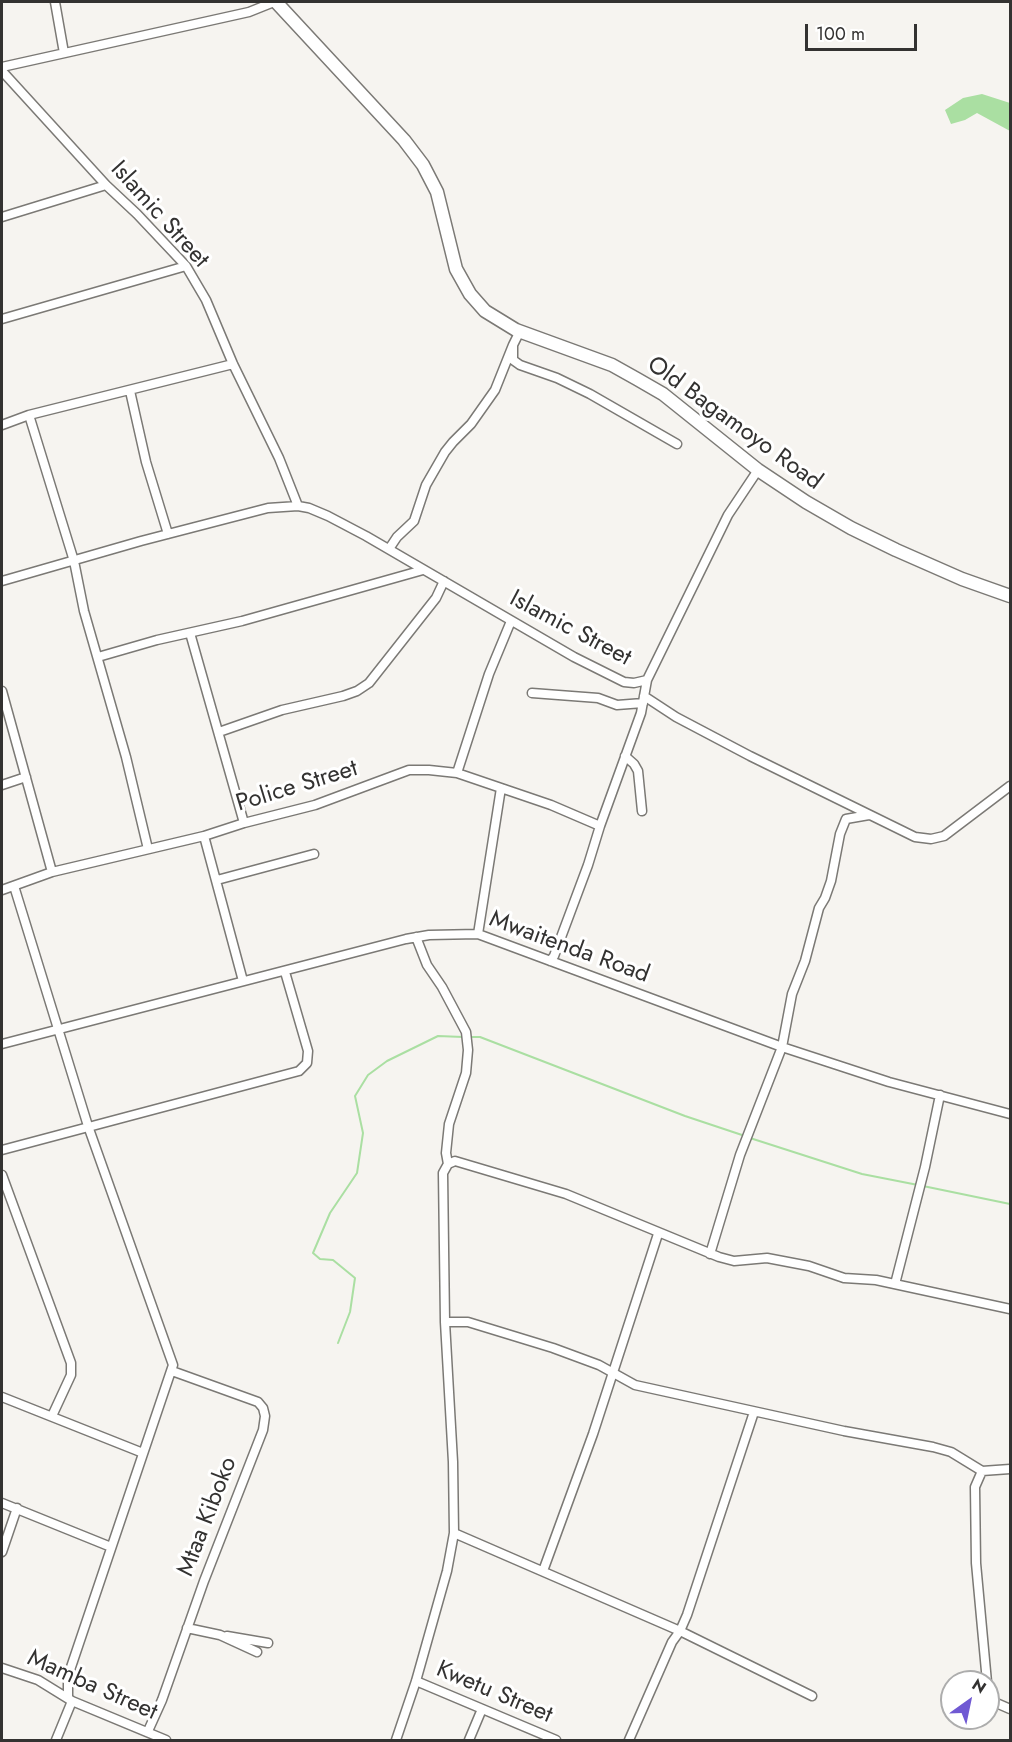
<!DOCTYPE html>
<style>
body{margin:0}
#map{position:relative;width:1012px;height:1742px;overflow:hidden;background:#f6f4f0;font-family:Jost,sans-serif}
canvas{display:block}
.frame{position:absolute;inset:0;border:3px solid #333231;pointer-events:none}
.north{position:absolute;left:940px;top:1670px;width:60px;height:60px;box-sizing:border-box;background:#fff;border:2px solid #adadad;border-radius:50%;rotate:33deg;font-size:16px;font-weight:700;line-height:24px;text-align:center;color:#333231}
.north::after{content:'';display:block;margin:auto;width:21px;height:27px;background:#7059d3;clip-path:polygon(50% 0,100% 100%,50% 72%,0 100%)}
.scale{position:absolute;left:805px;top:24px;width:112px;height:27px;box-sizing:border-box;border:3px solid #333231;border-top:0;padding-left:8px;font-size:18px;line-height:21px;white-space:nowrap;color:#333231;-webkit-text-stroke:4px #fff;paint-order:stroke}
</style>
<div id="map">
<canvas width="1012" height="1742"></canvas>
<div class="frame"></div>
<div class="north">N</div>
<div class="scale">100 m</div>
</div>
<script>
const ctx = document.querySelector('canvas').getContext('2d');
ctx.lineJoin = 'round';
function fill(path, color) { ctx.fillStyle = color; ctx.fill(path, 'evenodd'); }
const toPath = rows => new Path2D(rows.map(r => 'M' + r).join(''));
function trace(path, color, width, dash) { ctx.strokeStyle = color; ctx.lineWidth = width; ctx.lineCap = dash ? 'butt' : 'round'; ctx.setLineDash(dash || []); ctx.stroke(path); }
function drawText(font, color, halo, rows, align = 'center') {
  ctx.font = font + ' Jost,sans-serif'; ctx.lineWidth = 6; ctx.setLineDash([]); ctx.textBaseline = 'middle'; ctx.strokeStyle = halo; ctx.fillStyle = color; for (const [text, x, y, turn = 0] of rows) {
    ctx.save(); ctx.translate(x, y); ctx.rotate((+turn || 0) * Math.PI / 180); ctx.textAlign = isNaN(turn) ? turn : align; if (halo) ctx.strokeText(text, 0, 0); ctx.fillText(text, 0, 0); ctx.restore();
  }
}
fill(toPath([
 [982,94,1010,103,1010,131,977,113,965,120,951,124,945,110,963,98]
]), '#aadfa2');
trace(toPath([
 [468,1037,480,1037,685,1116,745,1136],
 [750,1138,862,1174,918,1185],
 [923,1186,1010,1204],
 [338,1343,350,1312,355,1278,333,1260,320,1259,313,1253,330,1213,357,1173,363,1133,355,1096,368,1075,387,1061,438,1036,463,1037]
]), '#aadfa2', 2);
const street = toPath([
 [55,2,64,53],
 [2,67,249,12,274,2],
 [2,71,106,185,137,214,186,266,206,300,233,364,279,458,298,506,309,508,328,516,366,536,574,657,624,682,634,683,647,680,728,515,758,470],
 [2,217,106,185],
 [2,319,186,266],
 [520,331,513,345,513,360,520,365,557,378,590,394,677,444],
 [130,391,146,462,168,534],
 [29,415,74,561,84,611,126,757,148,849],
 [2,425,29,415,233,364],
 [389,549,397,537,414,521,426,485,445,452,453,442,471,424,495,390,513,345],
 [2,581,141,541,268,508,298,506],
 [190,633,244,823],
 [98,657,157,640,242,621,423,570],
 [2,691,52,872],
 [532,693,598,698,617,705,643,703],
 [644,696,676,717,750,756,915,837,931,839,944,836,1010,786],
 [219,732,282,710,343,696,357,691,369,683,436,598,444,581],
 [625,756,634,764,638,771,642,811],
 [457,773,489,674,511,621],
 [2,785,26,777],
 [204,836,243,981],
 [217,880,314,854],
 [14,886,88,1126,173,1365,68,1676,68,1698],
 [2,890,52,872,204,836,244,823,315,805,409,770,429,770,457,773,551,805,600,826],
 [478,934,501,788],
 [416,937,427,965,442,987,466,1032,468,1050,466,1073,449,1124,446,1153,448,1164],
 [550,961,554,956,588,865,600,826,641,713,647,680],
 [2,1044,406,939,429,935,478,934,782,1047,889,1082,1010,1114],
 [2,1150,299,1071,307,1063,308,1051,285,972],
 [2,1175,71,1363,71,1375,52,1416],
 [710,1254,740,1155,782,1047,792,994,805,961,819,908,825,898,831,881,840,834,846,819,869,815],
 [895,1284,925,1167,940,1095],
 [445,1322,468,1322,553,1348,599,1365,635,1385,844,1431,933,1447,951,1452,982,1471,1010,1469],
 [2,1397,143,1453],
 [982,1471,975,1487,976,1563,987,1682],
 [2,1503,111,1547],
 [454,1533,680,1631,812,1696],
 [2,1552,17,1508],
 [543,1571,593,1434,658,1234],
 [187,1628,220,1635,257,1652],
 [227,1636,268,1643],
 [2,1668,38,1680,72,1701,166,1740],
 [416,1681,556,1740],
 [988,1692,994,1702,1010,1709],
 [148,1731,162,1700,204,1581,263,1430,265,1416,263,1408,258,1402,172,1371],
 [56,1740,72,1701],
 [396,1740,416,1681,447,1571,454,1533,453,1462,445,1322,443,1173,448,1164,455,1161,566,1194,719,1257,734,1261,767,1258,809,1266,844,1278,876,1280,1010,1309],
 [469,1740,482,1709],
 [629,1740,672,1642,680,1631,687,1615,754,1412]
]);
const secondary = toPath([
 [276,2,404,140,423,165,437,192,456,269,470,294,485,311,516,330,612,365,637,379,663,394,758,470,806,502,851,528,896,550,962,579,1010,596]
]);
trace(street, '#7b7975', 11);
trace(secondary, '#7b7975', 15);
trace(street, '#fff', 8);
trace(secondary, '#fff', 12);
drawText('24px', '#333231', '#fff', [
 ["Islamic Street",159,215,48],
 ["Old Bagamoyo Road",734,424,36],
 ["Islamic Street",570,629,28],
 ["Police Street",297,787,-17],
 ["Mwaitenda Road",569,948,20],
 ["Mtaa Kiboko",208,1517,-69],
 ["Mamba Street",92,1686,24],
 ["Kwetu Street",494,1693,23]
]);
</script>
